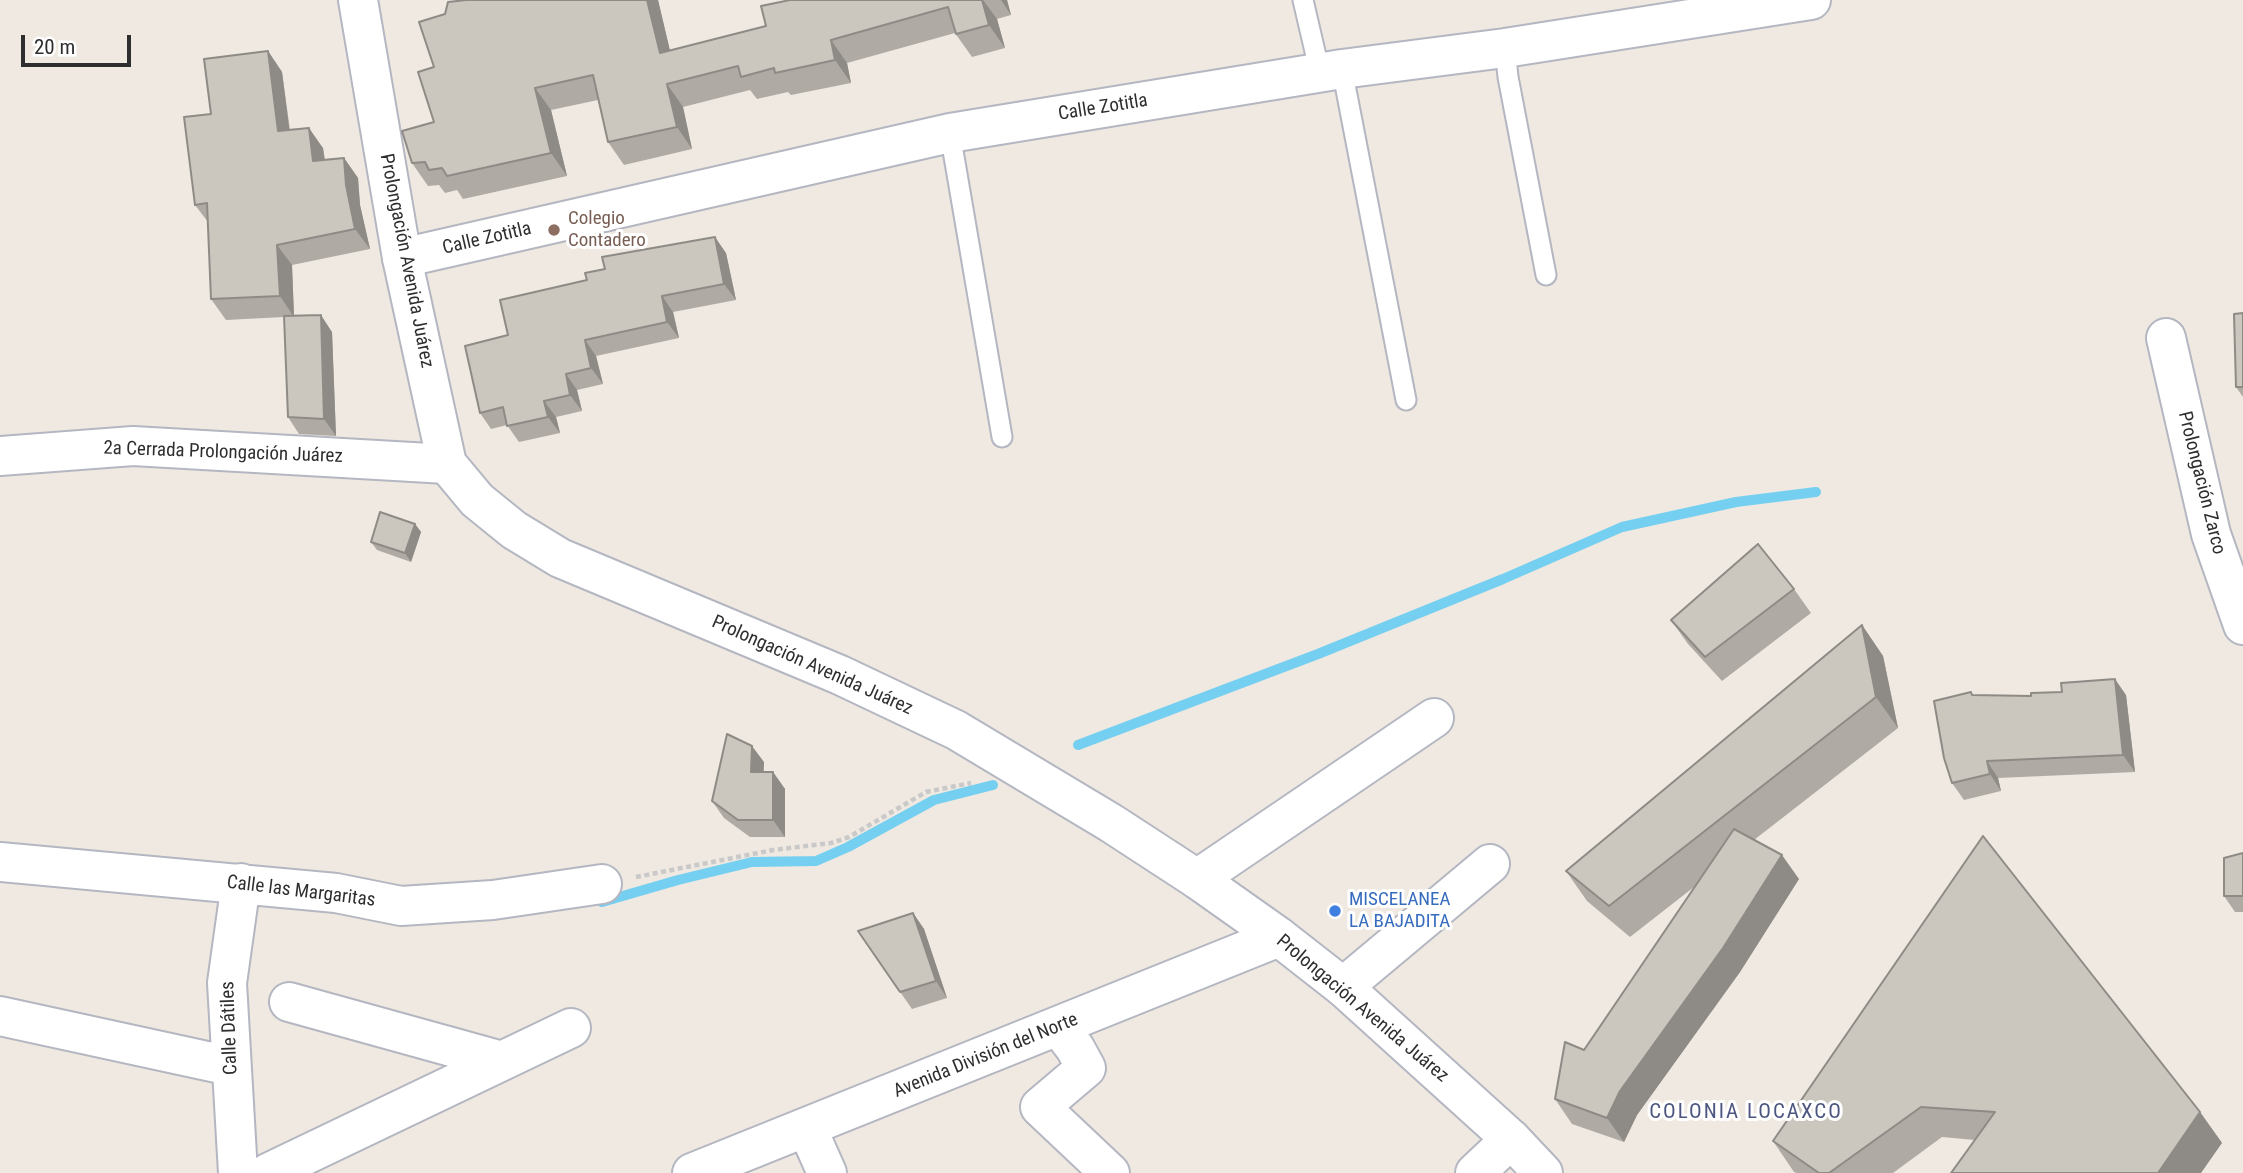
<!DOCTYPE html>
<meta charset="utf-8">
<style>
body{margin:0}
#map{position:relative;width:2243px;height:1173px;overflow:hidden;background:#efe9e1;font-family:"Roboto Condensed",sans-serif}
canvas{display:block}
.scale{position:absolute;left:21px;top:35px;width:110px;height:32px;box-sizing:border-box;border:4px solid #2e2e2e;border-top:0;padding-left:9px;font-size:21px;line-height:24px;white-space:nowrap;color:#2e2e2e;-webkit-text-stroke:5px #fff;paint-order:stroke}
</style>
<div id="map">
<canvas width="2243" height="1173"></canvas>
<div class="scale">20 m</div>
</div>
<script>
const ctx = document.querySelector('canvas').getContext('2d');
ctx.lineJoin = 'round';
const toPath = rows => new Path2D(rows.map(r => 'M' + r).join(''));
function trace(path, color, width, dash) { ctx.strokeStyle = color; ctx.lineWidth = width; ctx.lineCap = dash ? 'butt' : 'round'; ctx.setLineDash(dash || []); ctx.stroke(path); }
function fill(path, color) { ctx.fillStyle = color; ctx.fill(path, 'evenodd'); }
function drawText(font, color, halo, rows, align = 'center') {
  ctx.font = font + ' "Roboto Condensed",sans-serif'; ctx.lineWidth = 6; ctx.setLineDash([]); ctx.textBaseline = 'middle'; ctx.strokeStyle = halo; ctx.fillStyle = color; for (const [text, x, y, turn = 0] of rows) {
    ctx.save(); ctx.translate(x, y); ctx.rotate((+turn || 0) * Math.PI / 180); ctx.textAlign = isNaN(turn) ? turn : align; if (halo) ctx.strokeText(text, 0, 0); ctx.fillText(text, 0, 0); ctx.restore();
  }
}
trace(toPath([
 [1078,745,1318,654,1503,579,1622,527,1736,502,1816,492],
 [602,902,678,880,752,862,816,861,848,847,934,800,993,785]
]), '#75cff0', 10);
const service = toPath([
 [1303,0,1320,73],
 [1505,48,1508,77,1546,275],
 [1342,69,1406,400],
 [950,133,1002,437]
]);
const minor = toPath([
 [402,258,950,133,1342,69,1505,48,1811,0],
 [2166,338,2211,534,2243,625],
 [0,456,133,446,447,464],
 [0,862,336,893,401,906,493,900,602,884],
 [1197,879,1434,718],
 [1343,987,1490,864],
 [289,1002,502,1061],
 [0,1016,230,1066],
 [1059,1027,1075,1048,1086,1068,1040,1107,1110,1173],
 [807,1128,827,1173],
 [238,1173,227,983,241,883],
 [268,1173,571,1028],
 [692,1173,1279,937],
 [1475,1173,1511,1139]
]);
const tertiary = toPath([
 [358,0,402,258,447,464,477,500,514,530,560,558,840,675,956,730,1111,823,1197,879,1279,937,1343,987,1511,1139,1543,1173]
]);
trace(service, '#b4b7c1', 23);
trace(minor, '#b4b7c1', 42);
trace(tertiary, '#b4b7c1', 42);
trace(toPath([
 [636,877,773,850,831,843,849,837,926,792,971,783]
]), '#c9c9c9', 4.5, [5, 3.5]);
trace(service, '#fff', 19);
trace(minor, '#fff', 38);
trace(tertiary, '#fff', 38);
fill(toPath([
 [658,0,670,51,766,26,790,0,1007,0,1011,15,997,19,1005,48,972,57,955,33,847,63,851,83,791,95,788,92,757,99,750,90,683,107,692,149,624,165,608,142,598,100,551,110,567,176,463,199,457,190,445,193,439,185,428,186,412,163,434,122],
 [268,51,282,72,290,130,323,148,325,159,344,158,358,178,360,205,370,249,292,265,294,316,332,332,336,436,299,434,288,417,284,317,226,320,211,299,208,222,195,205,211,114],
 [726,253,736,300,673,312,679,338,596,356,603,384,577,390,582,411,556,417,560,433,519,442,507,425,491,429,480,413,508,335],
 [2243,313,2243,397,2236,387],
 [415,524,421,532,411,562,377,550,371,542],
 [1794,589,1811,613,1722,681,1688,644,1671,620],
 [1862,625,1883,656,1898,728,1754,840,1799,879,1740,972,1637,1115,1624,1142,1572,1124,1555,1099,1584,1050,1694,887,1630,937,1587,901,1566,871],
 [1973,695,2126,695,2135,772,1998,778,2001,791,1964,800,1952,783],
 [764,762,763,772,773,772,785,789,785,837,750,837,724,818,712,801],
 [1983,836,2200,1112,2222,1143,1975,1140,1942,1137,1893,1173,1797,1173,1794,1172,1773,1141],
 [2243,853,2243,912,2235,912,2224,896],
 [913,913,924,929,947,998,912,1009,858,931]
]), '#afaba4');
fill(toPath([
 [647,0,658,0,676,76,660,53],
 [982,0,983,0,997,19,1005,48,989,25],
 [1001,0,1007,0,1011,15],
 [831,40,847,63,851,83,835,60],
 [268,51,282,72,292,151,278,131],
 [667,84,683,107,692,149,677,127],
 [535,88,551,110,567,176,551,153],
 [309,128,323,148,327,181,313,161],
 [344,158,358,178,360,205,370,249,355,229,346,185],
 [715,237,726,253,736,300,724,284],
 [277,245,292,265,294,317,280,296],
 [662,296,673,312,679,338,667,322],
 [321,315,332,332,336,436,324,419],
 [585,340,596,356,603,384,591,368],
 [566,374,577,390,582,411,570,395],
 [544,401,556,417,560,433,548,417],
 [415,524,421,532,411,562,405,553],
 [1862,625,1883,656,1898,728,1876,697],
 [2115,679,2126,695,2135,772,2123,755],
 [752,746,764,762,763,789,751,772],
 [1987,761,1998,778,2001,791,1990,774],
 [773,772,785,789,785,837,773,820],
 [1782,855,1799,879,1740,972,1637,1115,1624,1142,1607,1118,1620,1091],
 [913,913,924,929,947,998,936,981],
 [2200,1112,2222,1143,2201,1173,2158,1173]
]), '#8e8b86');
const building = toPath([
 [466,0,647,0,660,53,766,26,761,6,790,0,982,0,989,25,956,34,948,7,831,40,835,60,775,73,774,68,741,77,738,66,667,84,677,127,608,142,593,75,535,88,551,153,447,176,442,168,429,170,425,162,412,163,402,131,434,122,418,72,434,67,419,22,445,14,448,2,466,0],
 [268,51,278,131,309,128,313,161,344,158,346,185,355,229,277,245,280,296,211,299,207,203,195,205,184,117,211,114,204,59,268,51],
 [715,237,724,284,662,296,667,322,585,340,591,368,566,374,570,395,544,401,548,417,507,426,503,407,480,413,465,346,508,335,500,300,587,280,585,273,605,269,602,257,715,237],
 [2243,313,2243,387,2236,387,2234,314,2243,313],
 [321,315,324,419,288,417,284,316,321,315],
 [380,512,415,524,405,553,371,542,380,512],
 [1758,544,1794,589,1705,657,1671,620,1758,544],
 [1862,625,1876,697,1609,906,1566,871,1862,625],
 [2115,679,2123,755,1987,761,1990,774,1952,783,1944,758,1934,701,1971,692,1972,695,2031,696,2031,693,2062,692,2061,683,2115,679],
 [727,734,752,746,751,772,773,772,773,820,738,820,712,801,727,734],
 [1734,829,1782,855,1723,948,1620,1091,1607,1118,1555,1099,1565,1042,1584,1050,1734,829],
 [1983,836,2200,1112,2158,1173,1951,1173,1995,1112,1921,1107,1829,1173,1819,1173,1773,1141,1983,836],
 [2243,853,2243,896,2224,896,2224,858,2243,853],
 [913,913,936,981,900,992,858,931,913,913]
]);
fill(building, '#cbc7bf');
trace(building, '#8e8b86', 2);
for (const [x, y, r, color] of [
 [554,230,7,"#8d6e63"],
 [1335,911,7,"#3f7fe0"]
]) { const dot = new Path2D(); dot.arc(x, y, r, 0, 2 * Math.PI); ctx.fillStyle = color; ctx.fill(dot); trace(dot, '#fff', 2.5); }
drawText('19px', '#2e2e2e', '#fff', [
 ["Calle Zotitla",1103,108,-9],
 ["Calle Zotitla",487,239,-13],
 ["Prolongación Avenida Juárez",406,261,79],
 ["2a Cerrada Prolongación Juárez",223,453,2],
 ["Prolongación Zarco",2201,483,76],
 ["Prolongación Avenida Juárez",812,666,24],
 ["Calle las Margaritas",301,892,7],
 ["Prolongación Avenida Juárez",1362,1009,40],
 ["Calle Dátiles",230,1028,-92],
 ["Avenida División del Norte",986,1056,-22]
]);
drawText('19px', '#785e54', '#fff', [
 ["Colegio",568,219],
 ["Contadero",568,241]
], 'left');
drawText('19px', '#366cbe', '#fff', [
 ["MISCELANEA",1349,900],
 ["LA BAJADITA",1349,922]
], 'left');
ctx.letterSpacing = '2px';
drawText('21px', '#4d5680', '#fff', [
 ["COLONIA LOCAXCO",1746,1113]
]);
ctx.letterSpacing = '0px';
</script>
